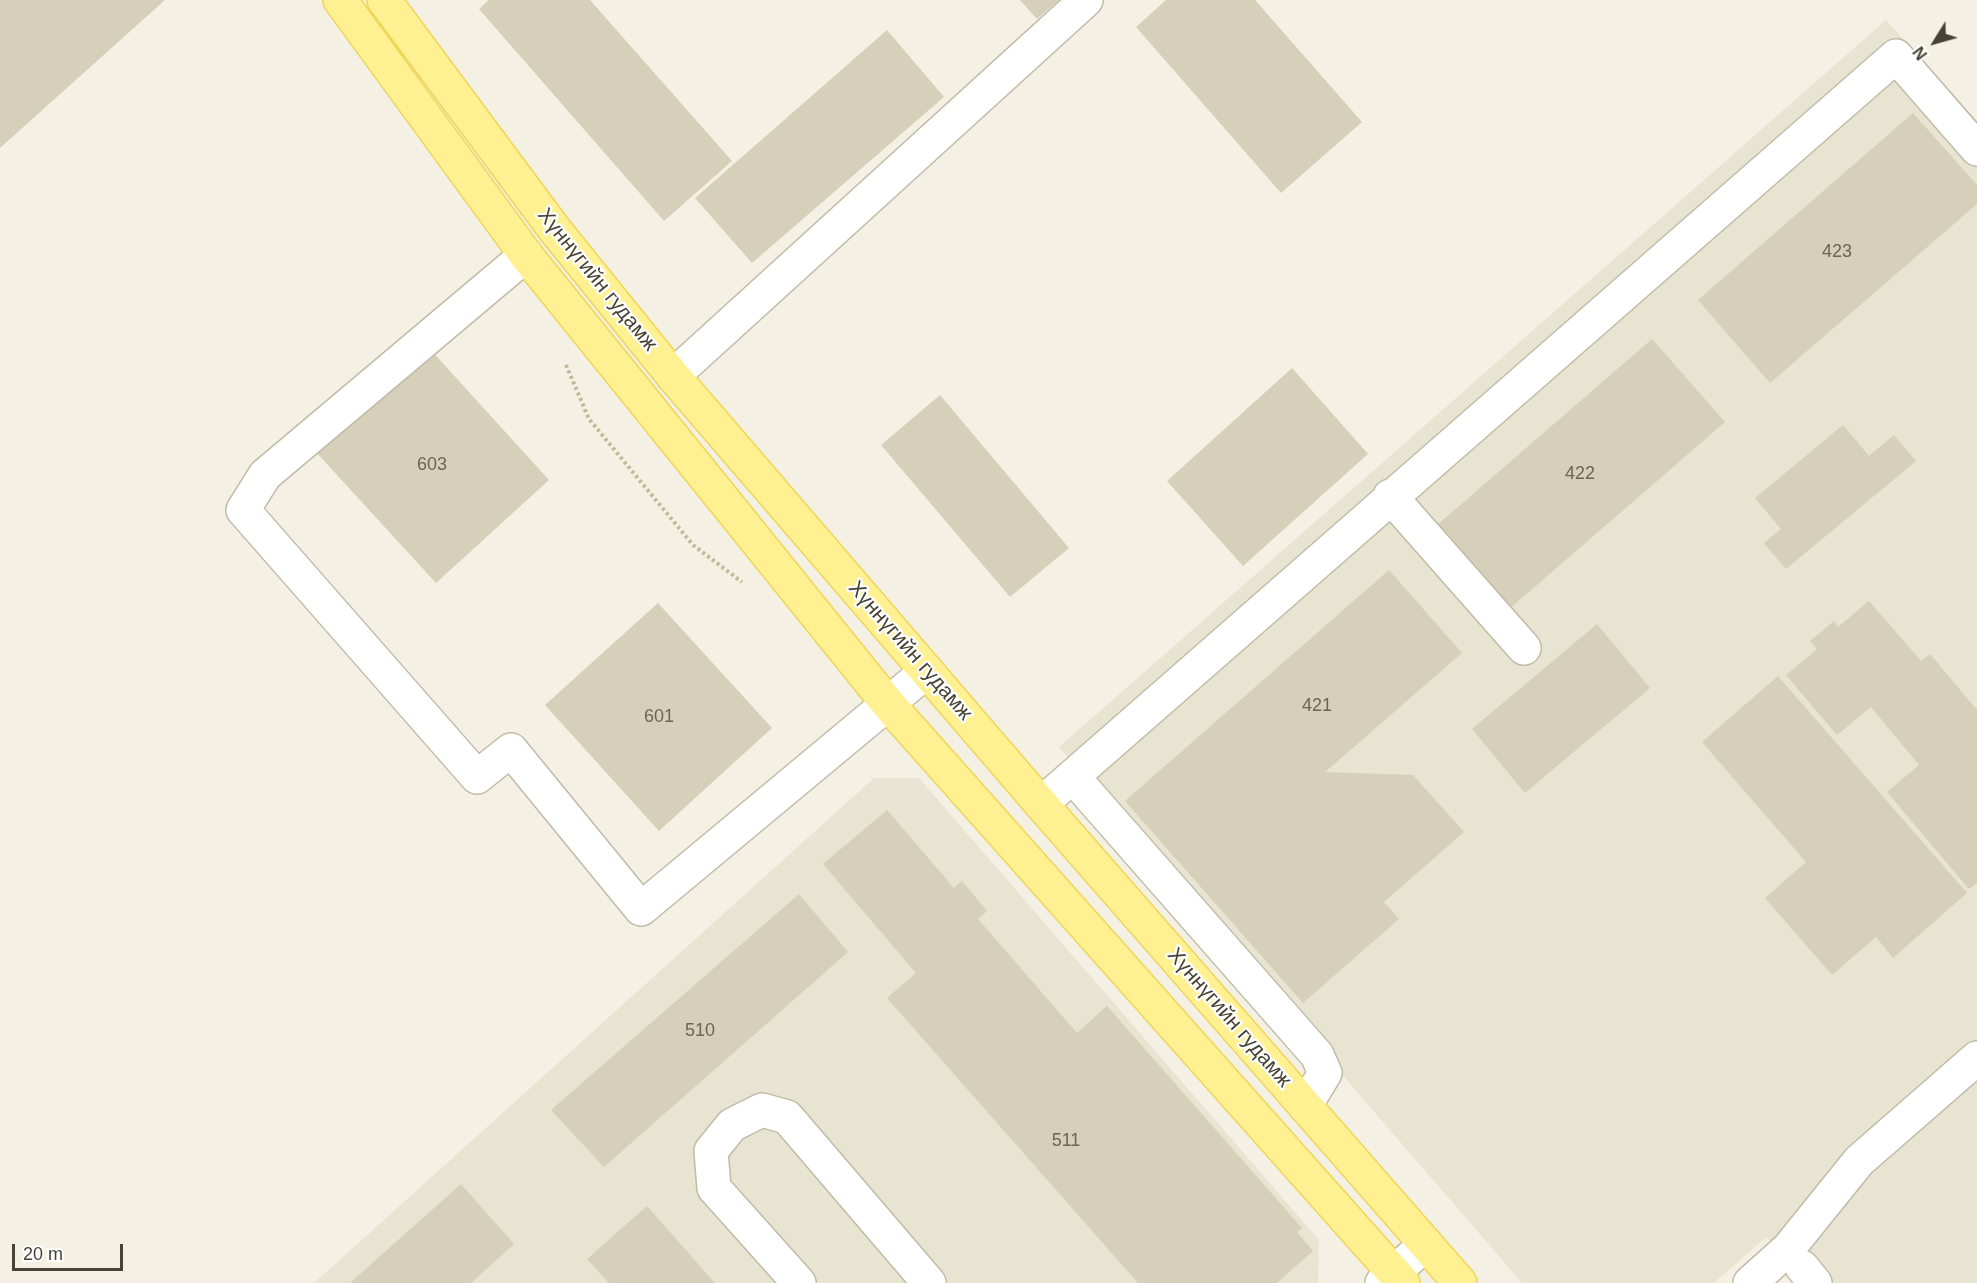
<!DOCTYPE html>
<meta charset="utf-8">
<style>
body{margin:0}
#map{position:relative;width:1977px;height:1283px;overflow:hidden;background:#f4f1e4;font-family:Helvetica,sans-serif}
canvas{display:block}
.north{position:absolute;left:1905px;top:12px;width:60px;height:60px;-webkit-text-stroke:4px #fff;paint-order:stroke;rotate:233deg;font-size:16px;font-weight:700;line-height:24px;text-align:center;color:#464234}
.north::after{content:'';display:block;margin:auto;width:21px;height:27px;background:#464234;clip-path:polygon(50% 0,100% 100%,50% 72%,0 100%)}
.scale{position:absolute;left:12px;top:1244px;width:111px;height:27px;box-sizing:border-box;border:3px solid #464234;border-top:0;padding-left:8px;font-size:18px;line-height:21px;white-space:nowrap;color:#464234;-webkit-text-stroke:4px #fff;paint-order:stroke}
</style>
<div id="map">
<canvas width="1977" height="1283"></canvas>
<div class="north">N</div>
<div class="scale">20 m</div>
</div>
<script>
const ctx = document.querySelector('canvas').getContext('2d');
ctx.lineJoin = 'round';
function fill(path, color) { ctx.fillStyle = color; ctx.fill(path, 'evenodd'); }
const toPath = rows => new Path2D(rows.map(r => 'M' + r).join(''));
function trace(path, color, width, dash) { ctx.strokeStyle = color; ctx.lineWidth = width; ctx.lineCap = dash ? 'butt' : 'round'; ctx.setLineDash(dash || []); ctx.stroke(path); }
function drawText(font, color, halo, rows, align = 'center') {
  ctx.font = font + ' Helvetica,sans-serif'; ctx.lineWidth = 4.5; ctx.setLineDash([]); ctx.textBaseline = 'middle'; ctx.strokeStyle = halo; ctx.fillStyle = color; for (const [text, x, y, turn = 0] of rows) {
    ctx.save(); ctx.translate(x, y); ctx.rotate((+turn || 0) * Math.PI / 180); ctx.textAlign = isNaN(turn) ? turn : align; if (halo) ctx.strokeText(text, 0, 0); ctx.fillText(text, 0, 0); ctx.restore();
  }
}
fill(toPath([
 [1886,20,1977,121,1977,1283,1804,1283,1766,1237,1714,1283,1522,1283,1059,747],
 [874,778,919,778,1319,1240,1318,1283,314,1283]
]), '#e8e4d2');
fill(toPath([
 [0,0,165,0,0,148],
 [489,0,590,0,732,161,664,221,479,9],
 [1020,0,1059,0,1037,19],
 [1166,0,1255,0,1362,122,1281,193,1136,27],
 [887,30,944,97,752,263,695,198],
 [1913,113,1977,185,1977,204,1770,383,1698,300],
 [1652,339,1725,422,1508,610,1436,526],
 [428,347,549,480,436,583,315,451],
 [1292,368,1368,454,1243,566,1167,481],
 [940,395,1069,548,1010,597,881,445],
 [1843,425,1869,456,1894,435,1916,461,1786,569,1764,543,1781,529,1755,498],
 [1389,570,1462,653,1325,772,1413,775,1464,832,1384,902,1399,919,1303,1003,1125,801],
 [1869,601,1921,661,1930,654,1977,710,1977,883,1969,889,1887,792,1919,765,1871,707,1837,735,1786,675,1817,649,1810,641,1834,621,1838,627],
 [658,603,772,728,659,831,545,705],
 [1597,624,1650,688,1525,793,1472,729],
 [1778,676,1967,893,1893,958,1876,937,1832,975,1765,898,1806,862,1702,742],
 [887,810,954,888,962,881,987,911,978,919,1077,1033,1107,1006,1302,1228,1297,1232,1313,1251,1277,1283,1138,1283,887,998,916,973,823,864],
 [799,894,848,952,604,1167,551,1110],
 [461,1184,514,1244,471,1283,350,1283],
 [647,1206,715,1283,609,1283,587,1259]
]), '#d6cfb9');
const minor = toPath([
 [526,255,265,475,243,510,477,777,511,750,641,909,927,671],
 [673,376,1086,0],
 [1390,496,1524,648],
 [1073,777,1317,1055,1325,1073,1305,1106],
 [1041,804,1896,56,1977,149],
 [1802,1267,1815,1283],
 [799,1283,714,1188,711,1151,732,1125,762,1110,787,1117,929,1283],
 [1382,1283,1426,1244],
 [1750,1283,1788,1249,1859,1161,1977,1058]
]);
const major = toPath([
 [340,0,526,255,889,705,1403,1283],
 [384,0,555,230,673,376,1041,804,1460,1283]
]);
trace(minor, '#c0bba6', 36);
trace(major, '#edd658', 36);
trace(toPath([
 [566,365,589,419,693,545,742,582]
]), '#c3b996', 4, [3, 3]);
trace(minor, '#fff', 33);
trace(major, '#fff092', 33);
drawText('18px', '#6a6555', null, [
 ["423",1837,252],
 ["603",432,465],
 ["422",1580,474],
 ["421",1317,706],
 ["601",659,717],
 ["510",700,1031],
 ["511",1066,1141]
]);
drawText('21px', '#464234', '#fff', [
 ["Хүннүгийн гудамж",597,280,51],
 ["Хүннүгийн гудамж",910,651,49],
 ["Хүннүгийн гудамж",1229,1018,49]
]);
</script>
